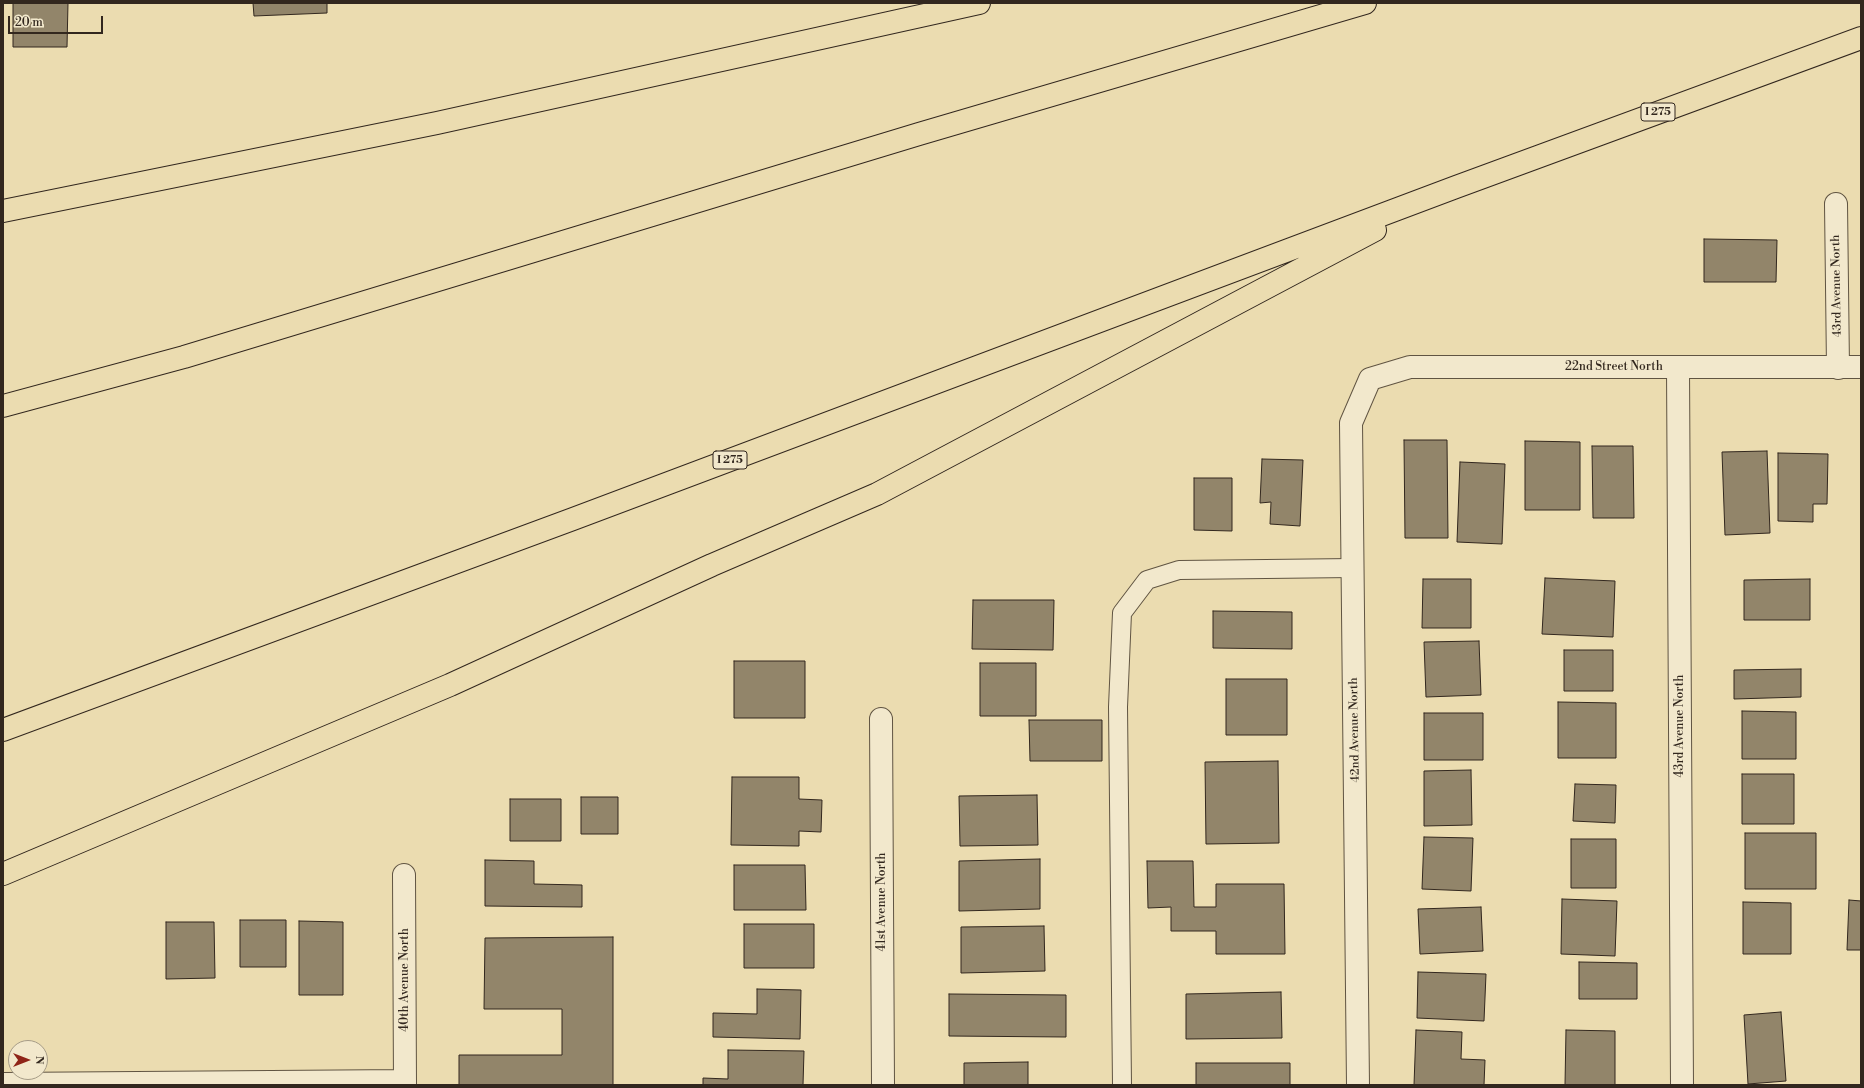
<!DOCTYPE html>
<style>
body{margin:0}
#map{position:relative;width:1864px;height:1088px;overflow:hidden;background:#ebdcb0;font-family:"Libre Bodoni",serif}
canvas{display:block}
.frame{position:absolute;inset:0;border:4px solid #32271e;pointer-events:none}
.north{position:absolute;left:8px;top:1040px;width:40px;height:40px;box-sizing:border-box;background:#f2e8cc;border:1px solid #a59b86;border-radius:50%;rotate:90deg;font-size:11px;font-weight:700;line-height:16px;text-align:center;color:#32271e}
.north::after{content:'';display:block;margin:auto;width:14px;height:18px;background:#8f2418;clip-path:polygon(50% 0,100% 100%,50% 72%,0 100%)}
.scale{position:absolute;left:8px;top:16px;width:95px;height:18px;box-sizing:border-box;border:2px solid #32271e;border-top:0;padding-left:5px;font-size:12px;line-height:14px;white-space:nowrap;color:#32271e;-webkit-text-stroke:3px #f2e8cc;paint-order:stroke}
</style>
<div id="map">
<canvas width="1864" height="1088"></canvas>
<div class="frame"></div>
<div class="north">N</div>
<div class="scale">20 m</div>
</div>
<script>
const ctx = document.querySelector('canvas').getContext('2d');
ctx.lineJoin = 'round';
function fill(path, color) { ctx.fillStyle = color; ctx.fill(path, 'evenodd'); }
const toPath = rows => new Path2D(rows.map(r => 'M' + r).join(''));
function trace(path, color, width, dash) { ctx.strokeStyle = color; ctx.lineWidth = width; ctx.lineCap = dash ? 'butt' : 'round'; ctx.setLineDash(dash || []); ctx.stroke(path); }
function drawText(font, color, halo, rows, align = 'center') {
  ctx.font = font + ' "Libre Bodoni",serif'; ctx.lineWidth = 3; ctx.setLineDash([]); ctx.textBaseline = 'middle'; ctx.strokeStyle = halo; ctx.fillStyle = color; for (const [text, x, y, turn = 0] of rows) {
    ctx.save(); ctx.translate(x, y); ctx.rotate((+turn || 0) * Math.PI / 180); ctx.textAlign = isNaN(turn) ? turn : align; if (halo) ctx.strokeText(text, 0, 0); ctx.fillText(text, 0, 0); ctx.restore();
  }
}
const building = toPath([
 [13,3,68,3,67,47,13,47,13,3],
 [253,3,327,3,327,13,254,16,253,3],
 [1704,239,1777,240,1776,282,1704,282,1704,239],
 [1404,440,1447,440,1448,538,1405,538,1404,440],
 [1525,441,1580,442,1580,510,1525,510,1525,441],
 [1592,446,1633,446,1634,518,1593,518,1592,446],
 [1767,451,1770,533,1725,535,1722,452,1767,451],
 [1778,453,1828,454,1827,504,1813,504,1813,522,1778,521,1778,453],
 [1262,459,1303,460,1300,526,1270,524,1271,502,1260,503,1262,459],
 [1460,462,1505,464,1502,544,1457,542,1460,462],
 [1194,478,1232,478,1232,531,1194,530,1194,478],
 [1545,578,1615,581,1613,637,1542,634,1545,578],
 [1423,579,1471,579,1471,628,1422,628,1423,579],
 [1810,579,1810,620,1744,620,1744,580,1810,579],
 [973,600,1054,600,1053,650,972,649,973,600],
 [1213,611,1292,612,1292,649,1213,648,1213,611],
 [1479,641,1481,695,1426,697,1424,642,1479,641],
 [1564,650,1613,650,1613,691,1564,691,1564,650],
 [734,661,805,661,805,718,734,718,734,661],
 [980,663,1036,663,1036,716,980,716,980,663],
 [1801,669,1801,697,1734,699,1734,670,1801,669],
 [1226,679,1287,679,1287,735,1226,735,1226,679],
 [1558,702,1616,703,1616,758,1558,758,1558,702],
 [1742,711,1796,712,1796,759,1742,759,1742,711],
 [1424,713,1483,713,1483,760,1424,760,1424,713],
 [1029,720,1102,720,1102,761,1030,761,1029,720],
 [1278,761,1279,843,1206,844,1205,762,1278,761],
 [1471,770,1472,825,1424,826,1424,771,1471,770],
 [1742,774,1794,774,1794,824,1742,824,1742,774],
 [732,777,799,777,799,799,822,800,821,832,799,831,799,846,731,845,732,777],
 [1575,784,1616,785,1615,823,1573,821,1575,784],
 [1037,795,1038,845,960,846,959,796,1037,795],
 [581,797,618,797,618,834,581,834,581,797],
 [510,799,561,799,561,841,510,841,510,799],
 [1745,833,1816,833,1816,889,1745,889,1745,833],
 [1424,837,1473,838,1471,891,1422,889,1424,837],
 [1571,839,1616,839,1616,888,1571,888,1571,839],
 [1040,859,1040,909,959,911,959,861,1040,859],
 [485,860,534,861,534,884,582,885,582,907,485,906,485,860],
 [1147,861,1193,861,1194,907,1216,907,1216,884,1284,884,1285,954,1216,954,1216,931,1171,931,1171,907,1148,908,1147,861],
 [734,865,805,865,806,910,734,910,734,865],
 [1562,899,1617,901,1615,956,1561,954,1562,899],
 [1849,900,1861,901,1861,950,1847,950,1849,900],
 [1743,902,1791,903,1791,954,1743,954,1743,902],
 [1481,907,1483,951,1420,954,1418,909,1481,907],
 [240,920,286,920,286,967,240,967,240,920],
 [299,921,343,922,343,995,299,995,299,921],
 [166,922,214,922,215,978,166,979,166,922],
 [744,924,814,924,814,968,744,968,744,924],
 [1044,926,1045,971,961,973,961,927,1044,926],
 [613,937,613,1085,459,1085,459,1055,562,1055,562,1009,484,1009,485,938,613,937],
 [1579,962,1637,963,1637,999,1579,999,1579,962],
 [1418,972,1486,974,1484,1021,1417,1018,1418,972],
 [757,989,801,990,800,1039,713,1037,713,1013,757,1014,757,989],
 [1281,992,1282,1038,1186,1039,1186,994,1281,992],
 [949,994,1066,995,1066,1037,949,1036,949,994],
 [1781,1012,1786,1081,1748,1084,1744,1015,1781,1012],
 [1416,1030,1462,1032,1461,1059,1485,1060,1484,1085,1414,1085,1416,1030],
 [1566,1030,1615,1031,1615,1085,1565,1085,1566,1030],
 [728,1050,804,1051,803,1085,703,1085,703,1078,728,1079,728,1050],
 [1028,1062,1028,1085,964,1085,964,1063,1028,1062],
 [1196,1063,1290,1063,1290,1085,1196,1085,1196,1063]
]);
fill(building, '#92856a');
trace(building, '#32271e', 1);
const lane = toPath([
 [1122,1085,1118,707,1122,613,1147,580,1179,570,1353,568]
]);
const street = toPath([
 [1836,204,1838,368],
 [1678,368,1682,1085],
 [881,719,883,1085],
 [404,875,405,1085],
 [3,1084,405,1081],
 [1358,1085,1351,423,1370,379,1410,367,1861,367]
]);
const highway = toPath([
 [3,211,437,123,979,3],
 [3,406,184,357,919,134,1365,3],
 [3,730,573,519,1456,187,1861,38],
 [3,874,450,685,712,565,877,494,1375,230]
]);
trace(lane, '#605442', 20);
trace(street, '#605442', 24);
trace(highway, '#32271e', 24);
trace(lane, '#f2e8cc', 18);
trace(street, '#f2e8cc', 22);
trace(highway, '#ebdcb0', 22);
for (const [x, y, w] of [
 [1658,112,34],
 [730,460,34]
]) { const box = new Path2D(); box.roundRect(x - w / 2, y - 9, w, 18, 3); ctx.fillStyle = '#f2e8cc'; ctx.fill(box); trace(box, '#32271e', 1); }
drawText('bold 11px', '#32271e', null, [
 ["I 275",1658,112],
 ["I 275",730,460]
]);
drawText('12px', '#32271e', '#f2e8cc', [
 ["43rd Avenue North",1837,286,-91],
 ["22nd Street North",1614,367],
 ["43rd Avenue North",1680,726,-90],
 ["42nd Avenue North",1355,730,-91],
 ["41st Avenue North",882,902,-90],
 ["40th Avenue North",405,980,-90]
]);
</script>
